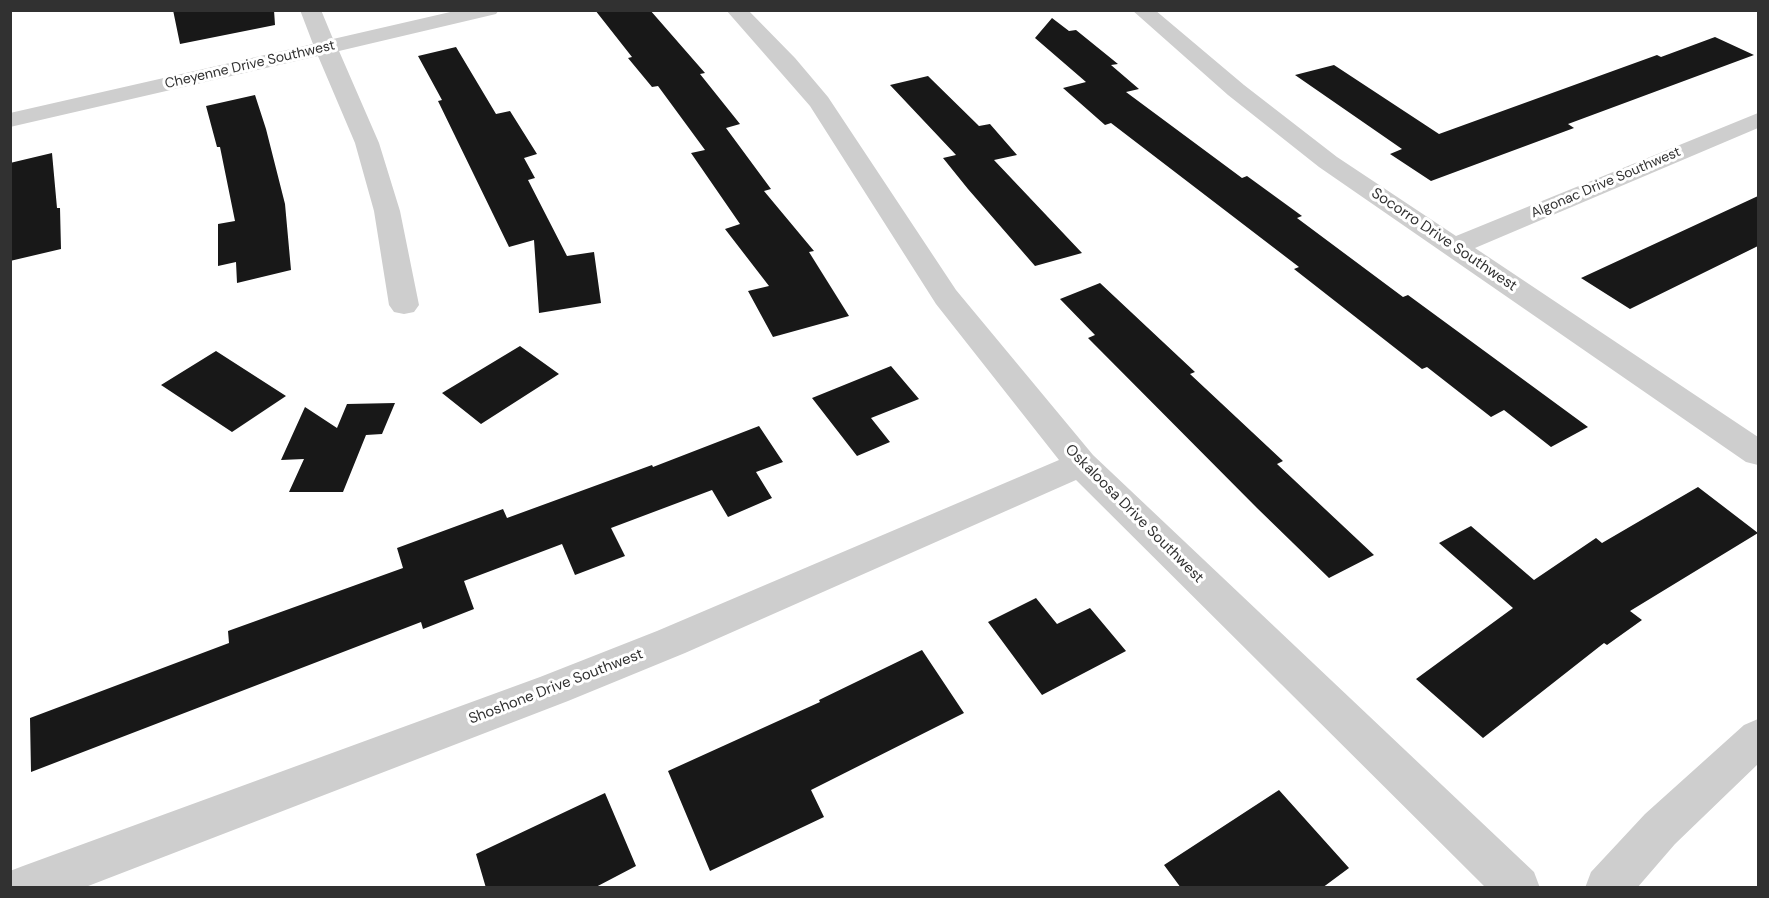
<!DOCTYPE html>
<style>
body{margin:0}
#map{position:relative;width:1769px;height:898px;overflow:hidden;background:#fff;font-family:"DM Sans",sans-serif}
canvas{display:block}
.frame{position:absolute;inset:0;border:12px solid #313131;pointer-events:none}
</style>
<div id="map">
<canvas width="1769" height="898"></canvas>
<div class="frame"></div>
</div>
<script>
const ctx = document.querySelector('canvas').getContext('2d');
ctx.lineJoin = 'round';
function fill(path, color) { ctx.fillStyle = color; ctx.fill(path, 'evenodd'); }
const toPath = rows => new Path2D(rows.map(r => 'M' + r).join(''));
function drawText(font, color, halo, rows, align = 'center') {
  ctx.font = font + ' "DM Sans",sans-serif'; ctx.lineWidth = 6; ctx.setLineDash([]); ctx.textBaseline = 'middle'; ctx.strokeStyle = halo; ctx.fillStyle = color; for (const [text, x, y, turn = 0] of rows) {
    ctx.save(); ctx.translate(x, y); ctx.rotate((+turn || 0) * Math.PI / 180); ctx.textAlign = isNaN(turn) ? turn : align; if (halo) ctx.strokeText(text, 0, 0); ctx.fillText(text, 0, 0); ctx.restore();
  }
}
fill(toPath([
 [173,10,274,10,275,25,180,44],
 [595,10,650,10,705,73,700,74,740,124,726,128,771,189,764,191,814,251,809,252,849,316,773,337,748,291,769,286,725,229,740,224,691,153,705,150,658,86,652,87,628,58,632,57],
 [1052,18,1069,31,1076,30,1118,64,1111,65,1139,89,1126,92,1242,178,1247,176,1302,216,1297,218,1403,297,1408,295,1588,427,1551,447,1504,410,1491,417,1427,367,1422,369,1294,269,1299,267,1111,123,1105,125,1063,88,1086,82,1035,38],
 [1715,37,1754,55,1568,124,1574,128,1431,181,1390,154,1402,149,1295,75,1334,65,1439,134,1657,55,1661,57],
 [456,47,496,114,510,111,537,154,524,158,535,178,528,180,567,256,594,252,601,303,539,313,534,240,509,247,438,101,442,100,418,56],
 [928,76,979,126,990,124,1017,155,994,160,1082,253,1035,266,968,189,943,158,956,155,890,85],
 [255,95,266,129,285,204,291,270,237,283,236,262,218,266,218,224,235,221,220,147,217,147,206,106],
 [52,153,57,208,60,208,61,249,10,261,10,163],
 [1758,196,1758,246,1630,309,1581,278],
 [1100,283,1195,372,1190,374,1283,461,1277,464,1374,555,1329,578,1257,508,1088,338,1095,335,1060,299],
 [520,346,559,374,481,424,442,393],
 [216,351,286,396,232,432,161,385],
 [891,366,919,399,871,418,890,442,857,456,812,398],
 [395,403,382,434,366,435,343,492,289,492,304,459,281,460,305,407,337,428,347,404],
 [759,426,783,462,756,472,772,498,728,517,712,490,611,528,625,556,575,575,562,544,464,581,474,609,423,629,421,622,31,772,30,718,229,643,228,631,403,568,397,548,503,509,507,518,652,465,653,467],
 [1698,487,1758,533,1630,611,1642,620,1607,645,1604,643,1483,738,1416,679,1513,608,1439,543,1471,526,1534,580,1596,538,1602,543],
 [1036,598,1057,624,1090,608,1126,651,1042,695,988,622],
 [922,650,964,713,811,790,824,817,710,871,668,771,820,702,819,700],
 [1279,790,1349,868,1322,888,1181,888,1164,865],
 [605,793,636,866,594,888,486,888,476,854]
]), '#181818');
fill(toPath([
 [300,10,321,10,333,39,459,10,499,10,496,14,339,51,379,143,400,211,419,305,414,312,404,314,394,312,389,305,374,211,355,143,318,56,10,127,10,113,313,44,300,10],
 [726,10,748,10,795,58,828,97,956,290,1093,455,1534,872,1540,888,1486,888,1076,480,685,653,568,701,83,888,10,888,10,871,23,866,540,677,657,631,1059,460,936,304,810,106,726,10],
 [1132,10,1155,10,1244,85,1337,157,1456,236,1758,113,1758,128,1475,248,1758,437,1758,465,1746,462,1319,167,1228,95,1132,10],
 [1758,719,1758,764,1675,844,1637,888,1585,888,1591,872,1645,814,1744,725,1758,719]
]), '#cecece');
drawText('14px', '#313131', '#fff', [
 ["Cheyenne Drive Southwest",250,65,-13],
 ["Algonac Drive Southwest",1606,183,-23]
]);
drawText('15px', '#313131', '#fff', [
 ["Socorro Drive Southwest",1444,240,34],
 ["Oskaloosa Drive Southwest",1134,514,45],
 ["Shoshone Drive Southwest",556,687,-21]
]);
</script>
